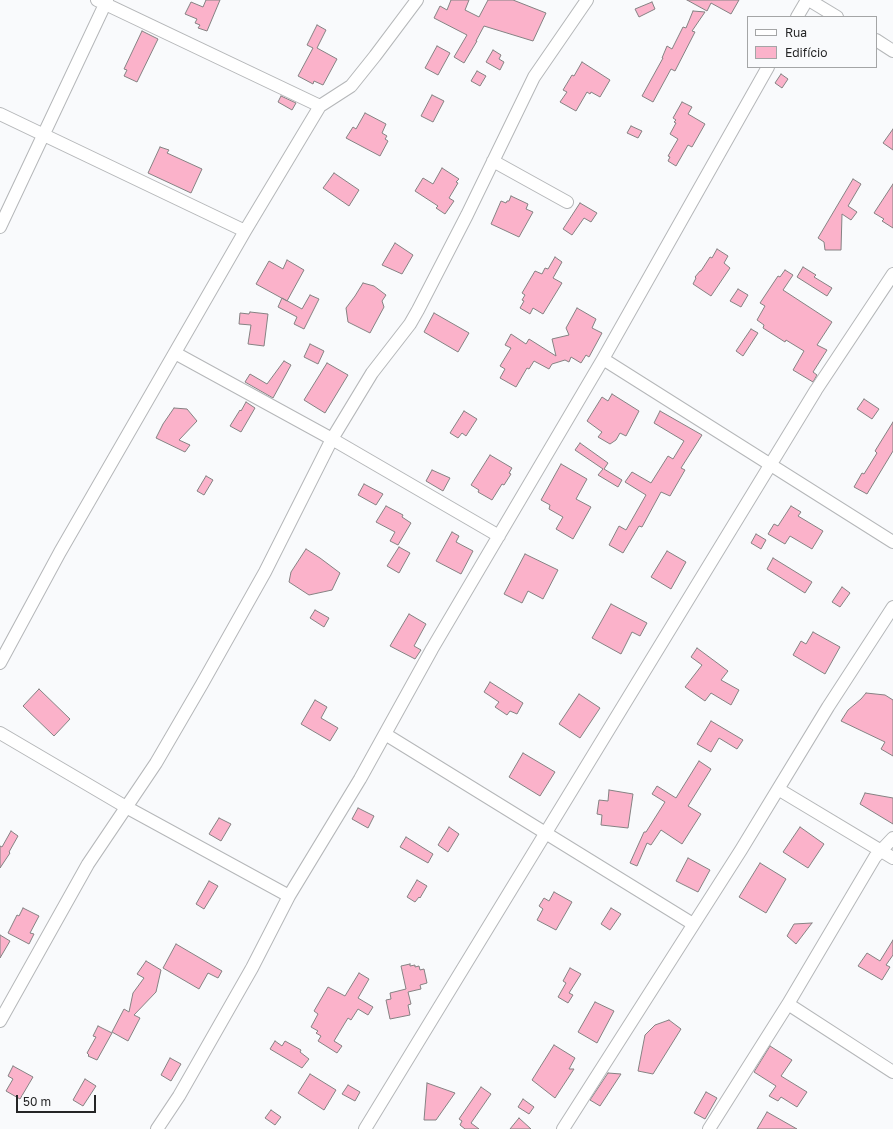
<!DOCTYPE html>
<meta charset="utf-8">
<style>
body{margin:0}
#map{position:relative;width:893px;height:1129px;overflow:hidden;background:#f9fafc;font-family:"Golos Text",sans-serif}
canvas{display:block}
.legend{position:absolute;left:747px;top:16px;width:130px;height:52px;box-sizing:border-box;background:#f9fafc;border:1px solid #a4a5a6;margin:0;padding:5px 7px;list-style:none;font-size:12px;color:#252526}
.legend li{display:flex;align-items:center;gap:8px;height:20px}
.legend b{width:20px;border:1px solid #a4a5a6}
.scale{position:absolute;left:16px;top:1095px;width:80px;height:18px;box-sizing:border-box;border:2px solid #252526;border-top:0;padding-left:5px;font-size:12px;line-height:14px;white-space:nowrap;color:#252526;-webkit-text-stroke:3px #f9fafc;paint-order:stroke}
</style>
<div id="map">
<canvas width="893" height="1129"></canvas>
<ul class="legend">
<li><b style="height:5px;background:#fff"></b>Rua</li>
<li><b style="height:11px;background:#fbb2ca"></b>Edifício</li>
</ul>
<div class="scale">50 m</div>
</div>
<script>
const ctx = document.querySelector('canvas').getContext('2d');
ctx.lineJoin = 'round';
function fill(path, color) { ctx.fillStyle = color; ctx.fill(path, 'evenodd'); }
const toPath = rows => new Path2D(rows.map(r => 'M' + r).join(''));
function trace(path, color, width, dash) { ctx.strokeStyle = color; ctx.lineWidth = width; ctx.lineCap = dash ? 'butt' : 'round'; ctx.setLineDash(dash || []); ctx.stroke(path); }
const building = toPath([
 [206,0,220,0,207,31,198,28,200,25,195,23,197,19,185,14,191,2,203,7,206,0],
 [451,0,469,0,465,10,479,17,488,0,513,0,546,13,533,41,484,26,476,41,477,41,464,63,454,57,467,35,434,18,440,6,447,10,451,0],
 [687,0,739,0,731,14,711,3,707,11,687,0],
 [652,2,655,9,639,17,635,9,652,2],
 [693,11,705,12,692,31,695,32,675,71,671,69,653,102,642,96,663,58,662,58,667,46,672,49,683,27,686,28,693,11],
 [317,25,326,30,317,48,337,59,323,85,314,81,313,84,298,76,313,48,307,45,317,25],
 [142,31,158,39,137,82,124,76,127,70,124,69,142,31],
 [437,46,450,53,438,75,425,68,437,46],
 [493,50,501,55,499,59,504,62,500,70,486,62,493,50],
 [582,62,610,80,600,97,591,92,590,94,587,92,576,111,560,102,567,92,563,90,572,75,574,76,582,62],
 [477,71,486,76,480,86,471,81,477,71],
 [781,74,788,79,782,88,775,83,781,74],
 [432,95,444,101,433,122,421,116,432,95],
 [281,96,296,103,292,110,278,102,281,96],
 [682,102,692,107,688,114,705,124,692,147,688,145,676,166,668,161,670,157,668,156,678,139,670,134,676,123,674,122,676,120,673,118,682,102],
 [365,113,386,124,382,133,387,136,385,139,388,141,380,156,346,138,353,127,356,129,365,113],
 [631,126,642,131,638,138,627,133,631,126],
 [893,129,893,150,883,143,893,129],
 [160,147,169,150,167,153,202,169,191,193,148,173,160,147],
 [442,168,459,179,456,182,458,183,449,198,454,201,445,214,436,208,438,206,415,191,423,178,433,184,442,168],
 [334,173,359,190,349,206,323,188,334,173],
 [853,179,861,184,848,206,857,212,851,220,842,214,841,250,825,250,824,242,818,238,853,179],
 [893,184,893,228,882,221,884,219,874,213,893,184],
 [511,196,528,204,526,209,533,212,519,237,491,224,501,201,506,203,507,201,509,201,511,196],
 [580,203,597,213,591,222,584,218,572,235,563,229,580,203],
 [395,243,413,255,402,274,382,265,395,243],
 [717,249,728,256,724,263,730,268,711,296,693,284,696,278,695,277,700,271,701,271,710,257,712,258,717,249],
 [555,257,562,262,553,278,562,283,543,314,533,308,530,314,520,308,524,301,522,300,525,295,522,293,535,271,542,274,545,268,548,269,555,257],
 [287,260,304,270,287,301,256,284,269,261,283,269,287,260],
 [803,267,816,275,814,277,832,288,827,296,797,277,803,267],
 [785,270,793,275,783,290,832,322,817,345,827,350,813,372,817,375,813,382,793,370,804,351,786,340,785,342,763,328,764,325,757,320,765,306,760,303,778,276,780,277,785,270],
 [363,283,374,286,386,295,382,301,384,307,370,333,348,322,346,308,355,296,363,283],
 [738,289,748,295,741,307,730,301,738,289],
 [310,295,319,299,304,329,294,324,297,317,278,307,282,298,302,309,310,295],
 [577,308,596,319,592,328,602,333,589,357,586,355,581,363,571,357,569,362,565,360,552,364,549,369,534,361,529,369,527,368,516,387,500,378,505,369,500,366,511,348,505,345,511,334,526,344,529,339,556,356,552,339,569,335,566,328,577,308],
 [250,312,268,314,264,346,248,344,251,325,239,324,240,313,249,314,250,312],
 [434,313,469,333,458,352,424,332,434,313],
 [751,329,758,333,743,356,736,351,751,329],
 [310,344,324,351,318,364,304,357,310,344],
 [284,361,291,365,273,398,245,382,250,374,267,384,284,361],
 [327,363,348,375,325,413,304,400,327,363],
 [612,394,639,411,626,436,620,433,616,440,610,444,598,437,602,432,587,421,602,397,608,401,612,394],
 [864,399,879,409,872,419,857,409,864,399],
 [246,402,255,408,241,432,230,426,240,410,241,411,246,402],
 [174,408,187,409,197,421,179,440,190,445,185,452,156,438,163,424,174,408],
 [464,411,477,419,466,436,462,433,458,438,450,433,464,411],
 [660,411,702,435,681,468,685,470,670,496,661,492,642,527,639,526,623,553,609,545,619,526,626,530,646,495,625,482,632,472,651,483,668,456,673,459,684,441,654,423,660,411],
 [893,422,893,451,867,494,854,487,862,473,864,474,877,453,875,451,893,422],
 [580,443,608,463,604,469,622,480,618,487,598,475,603,469,575,450,580,443],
 [490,455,512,468,509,473,511,474,504,485,502,484,492,500,478,492,479,490,471,485,490,455],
 [561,464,587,479,576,499,591,507,573,539,556,529,563,517,549,509,550,505,541,500,561,464],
 [432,470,450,478,443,491,426,481,432,470],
 [206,476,213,480,204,495,197,491,206,476],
 [364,484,383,494,376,505,358,495,364,484],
 [386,506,403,515,402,517,411,523,398,545,390,541,395,532,376,522,386,506],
 [791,506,801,512,798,516,823,531,812,549,790,536,785,544,768,534,774,524,778,526,791,506],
 [452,532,459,536,456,542,473,551,461,574,436,561,452,532],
 [756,534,766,540,761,549,751,543,756,534],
 [399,547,410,553,399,573,387,566,399,547],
 [306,549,320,558,340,573,332,590,309,595,289,582,291,572,306,549],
 [667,551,686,562,671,589,651,577,667,551],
 [525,554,558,570,543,599,528,591,522,603,504,594,525,554],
 [773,558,812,582,805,593,767,569,773,558],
 [842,587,850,593,840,607,832,602,842,587],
 [611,604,647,623,640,636,632,632,621,654,592,638,611,604],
 [315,610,329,618,324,627,310,618,315,610],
 [409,614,426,624,414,646,421,650,415,659,390,646,409,614],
 [813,632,840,647,825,674,793,655,801,641,806,644,813,632],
 [697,648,728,671,721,680,739,690,731,705,711,693,705,701,685,687,702,665,691,657,697,648],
 [490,682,523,703,517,714,510,711,507,715,495,707,499,702,484,692,490,682],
 [39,689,70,719,54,736,23,706,39,689],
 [866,693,885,695,893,700,893,756,881,749,885,742,841,721,848,710,861,699,866,693],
 [579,694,600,708,580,738,559,724,579,694],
 [315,700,327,707,321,718,338,728,330,741,301,724,315,700],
 [711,721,743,740,737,749,719,738,711,752,697,744,711,721],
 [523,753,555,772,540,796,509,777,523,753],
 [699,761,711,769,688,806,701,814,682,844,661,830,651,845,647,843,637,866,630,863,644,832,646,832,665,802,652,794,657,786,676,798,699,761],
 [609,790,633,794,628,828,601,825,602,815,597,814,599,800,608,801,609,790],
 [865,793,893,798,893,824,860,804,865,793],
 [358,808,374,816,368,828,352,819,358,808],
 [219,818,231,824,221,841,209,834,219,818],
 [449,827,459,834,448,852,438,845,449,827],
 [800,827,824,844,808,868,783,852,800,827],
 [11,831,18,836,9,852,10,853,0,868,0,846,2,847,11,831],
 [406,837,433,854,428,863,400,847,406,837],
 [688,858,710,870,698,892,676,881,688,858],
 [760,863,786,879,766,913,739,897,760,863],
 [417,880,427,886,420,898,419,897,415,902,407,897,417,880],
 [209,881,218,886,204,909,196,904,209,881],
 [554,892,572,902,556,930,537,920,543,909,539,906,544,898,549,901,554,892],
 [23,908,39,916,30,933,34,934,29,944,8,933,17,915,19,916,23,908],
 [611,908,621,914,610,930,601,924,611,908],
 [812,923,796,944,787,936,794,924,812,923],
 [0,935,10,941,0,958,0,935],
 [893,940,893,955,886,965,890,967,882,980,858,966,867,953,880,961,893,940],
 [176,944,222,971,218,978,208,973,199,989,163,968,176,944],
 [146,961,161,970,156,992,134,1015,140,1018,128,1041,112,1032,124,1009,129,1012,133,993,144,978,137,974,146,961],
 [410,964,410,966,415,965,415,967,419,966,420,970,424,969,427,983,420,985,421,989,408,992,411,1004,408,1005,410,1015,390,1019,386,1000,391,999,390,993,406,989,401,966,410,964],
 [570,968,581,974,569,993,573,995,568,1003,558,997,566,983,563,981,570,968],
 [359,973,369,979,358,998,373,1007,368,1015,358,1009,351,1020,348,1018,334,1041,342,1046,337,1053,318,1041,321,1036,316,1033,318,1031,311,1027,318,1014,314,1011,328,987,345,996,359,973],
 [595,1002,614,1011,597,1043,578,1032,595,1002],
 [669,1020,681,1029,653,1074,638,1071,645,1035,655,1025,669,1020],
 [98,1026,112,1033,97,1060,88,1056,89,1055,87,1053,96,1037,93,1036,98,1026],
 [275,1041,282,1046,285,1041,301,1050,300,1052,309,1059,302,1068,270,1049,275,1041],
 [554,1045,575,1058,569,1069,574,1069,555,1098,532,1080,554,1045],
 [770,1046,792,1060,781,1076,807,1092,797,1107,781,1097,778,1101,769,1096,776,1086,754,1072,770,1046],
 [170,1058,181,1064,171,1081,161,1075,170,1058],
 [13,1066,33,1077,20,1099,6,1091,13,1079,8,1076,13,1066],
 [608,1073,621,1074,600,1106,590,1100,608,1073],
 [310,1074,336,1090,324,1110,298,1093,310,1074],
 [85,1079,96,1086,83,1106,73,1100,85,1079],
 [427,1083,455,1093,436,1120,424,1120,427,1083],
 [348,1085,360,1092,355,1101,342,1094,348,1085],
 [481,1087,491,1094,471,1123,479,1129,465,1129,460,1125,462,1121,459,1119,481,1087],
 [706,1092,717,1098,705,1119,694,1113,706,1092],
 [523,1099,534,1107,529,1114,518,1107,523,1099],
 [271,1110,281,1117,275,1125,265,1118,271,1110],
 [767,1112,797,1129,757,1129,767,1112],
 [519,1118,531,1129,510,1129,519,1118]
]);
fill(building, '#fbb2ca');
trace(building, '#858283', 1);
const minor = toPath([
 [97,0,320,106],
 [809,0,837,17],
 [797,17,807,0],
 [876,40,893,51],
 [0,114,245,231],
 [493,161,567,202],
 [0,227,107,0],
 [175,353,332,439,499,536],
 [603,359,893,542],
 [0,663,60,552,245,231,320,106,351,86,375,56,417,0],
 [0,733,126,807,289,896],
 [385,734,693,924],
 [778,789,893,858],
 [788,1004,893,1072],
 [0,1021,88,864,156,763,202,684,265,572,332,439,372,373,410,324,418,310,467,215,534,77,587,0],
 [157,1129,179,1096,252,968,289,896,360,779,432,649,603,359,768,67],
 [365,1129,816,390,893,274],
 [563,1129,741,850,828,707,893,607],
 [709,1129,788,1004,875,857,893,838]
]);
trace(minor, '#b5b7b9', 14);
trace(minor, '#fff', 12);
</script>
